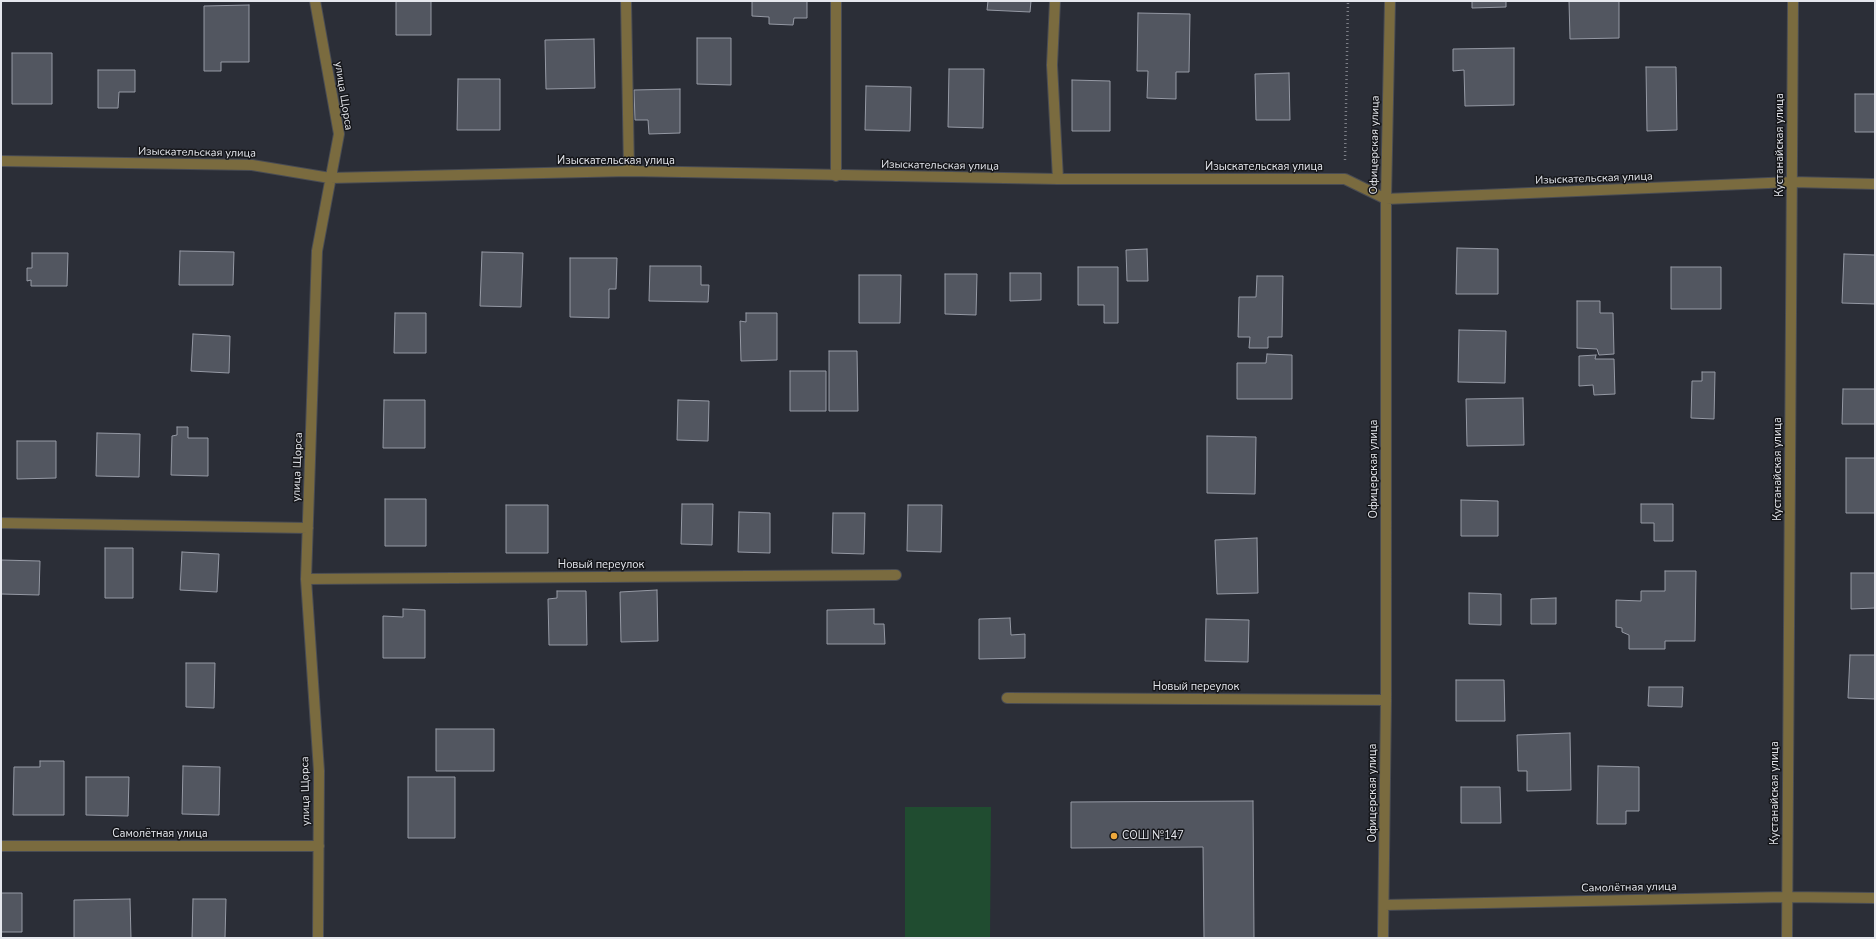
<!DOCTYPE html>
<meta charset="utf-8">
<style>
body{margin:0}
#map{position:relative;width:1876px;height:939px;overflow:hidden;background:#2b2e37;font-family:"Nunito Sans",sans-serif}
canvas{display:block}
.frame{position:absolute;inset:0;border:2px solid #e5e7ed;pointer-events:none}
</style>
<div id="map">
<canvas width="1876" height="939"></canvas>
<div class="frame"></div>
</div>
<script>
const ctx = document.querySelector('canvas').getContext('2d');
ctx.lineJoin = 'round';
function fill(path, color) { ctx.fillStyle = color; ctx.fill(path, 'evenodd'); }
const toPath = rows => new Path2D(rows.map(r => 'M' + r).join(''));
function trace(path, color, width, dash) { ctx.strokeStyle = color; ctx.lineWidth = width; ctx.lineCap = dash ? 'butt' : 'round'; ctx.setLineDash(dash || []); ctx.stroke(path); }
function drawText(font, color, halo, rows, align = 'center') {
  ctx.font = font + ' "Nunito Sans",sans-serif'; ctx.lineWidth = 3; ctx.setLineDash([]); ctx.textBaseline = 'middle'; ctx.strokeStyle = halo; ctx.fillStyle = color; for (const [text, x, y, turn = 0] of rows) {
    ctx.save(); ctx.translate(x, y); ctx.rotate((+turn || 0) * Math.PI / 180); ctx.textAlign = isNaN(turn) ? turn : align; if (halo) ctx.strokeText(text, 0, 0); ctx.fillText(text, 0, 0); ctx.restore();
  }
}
fill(toPath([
 [905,807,991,807,990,938,905,938]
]), '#204c30');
const building = toPath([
 [396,1,431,1,431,35,396,35,396,1],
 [752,1,807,1,807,18,794,18,793,25,769,24,769,17,752,16,752,1],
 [988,1,1031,1,1030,12,987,10,988,1],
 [1472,1,1506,1,1506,7,1472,8,1472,1],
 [1569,1,1619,1,1619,38,1570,39,1569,1],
 [249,5,249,62,221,62,221,71,204,71,204,6,249,5],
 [1138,13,1190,14,1189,72,1176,72,1176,99,1147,98,1148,71,1137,71,1138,13],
 [697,38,731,38,731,85,697,84,697,38],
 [594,39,595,88,546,89,545,40,594,39],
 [1514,48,1514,105,1465,106,1464,70,1453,71,1453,49,1514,48],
 [12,53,52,53,52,104,12,104,12,53],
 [1646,67,1676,67,1677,130,1647,131,1646,67],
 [949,69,984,69,983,128,948,127,949,69],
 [98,70,135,70,135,92,119,92,118,108,98,108,98,70],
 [1289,73,1290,120,1256,120,1255,74,1289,73],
 [458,79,500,79,500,130,457,130,458,79],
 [1072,80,1110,81,1110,131,1072,131,1072,80],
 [866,86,911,87,910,131,865,130,866,86],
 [680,89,680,133,649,134,648,120,635,120,634,90,680,89],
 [1855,94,1875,94,1875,132,1855,132,1855,94],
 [1457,248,1498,249,1498,294,1456,294,1457,248],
 [1147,249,1148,281,1127,281,1126,250,1147,249],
 [180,251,234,252,233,285,179,285,180,251],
 [482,252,523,253,521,307,480,306,482,252],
 [32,253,68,253,67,286,31,286,31,280,27,281,27,268,32,268,32,253],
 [1844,254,1875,255,1875,304,1842,303,1844,254],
 [570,258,617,258,616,289,609,289,609,318,570,317,570,258],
 [650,266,701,266,701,285,709,285,708,302,649,301,650,266],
 [1078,267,1118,267,1118,323,1104,323,1104,305,1078,305,1078,267],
 [1671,267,1721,267,1721,309,1671,309,1671,267],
 [1010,273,1041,273,1041,300,1010,301,1010,273],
 [945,274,977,274,976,315,945,314,945,274],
 [859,275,901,275,900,323,859,323,859,275],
 [1257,276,1283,276,1282,337,1268,337,1268,348,1249,348,1250,337,1238,337,1239,297,1256,297,1257,276],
 [1577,301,1600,301,1600,313,1613,313,1614,354,1599,355,1597,349,1577,348,1577,301],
 [395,313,426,313,426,353,394,353,395,313],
 [746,313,777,313,777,360,741,361,740,321,746,322,746,313],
 [1459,330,1506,331,1505,383,1458,382,1459,330],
 [193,334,230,336,229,373,191,371,193,334],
 [829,351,857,351,858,411,829,411,829,351],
 [1267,354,1292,355,1292,399,1237,399,1237,363,1266,363,1267,354],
 [1596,355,1595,359,1614,359,1615,394,1594,395,1593,385,1579,386,1579,356,1596,355],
 [790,371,826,371,826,411,790,411,790,371],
 [1702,372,1715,372,1714,419,1691,418,1692,381,1702,381,1702,372],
 [1843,389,1875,389,1875,424,1842,424,1843,389],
 [1523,398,1524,445,1467,446,1466,399,1523,398],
 [384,400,425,400,425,448,383,448,384,400],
 [678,400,709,401,708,441,677,440,678,400],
 [177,427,188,427,188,438,208,438,208,476,171,475,172,436,177,435,177,427],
 [97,433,140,434,139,477,96,476,97,433],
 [1207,436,1256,437,1255,494,1207,493,1207,436],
 [17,441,56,441,56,478,17,479,17,441],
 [1846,458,1875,458,1875,513,1846,513,1846,458],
 [385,499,426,499,426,546,385,546,385,499],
 [1461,500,1498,501,1498,536,1461,536,1461,500],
 [682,504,713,504,712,545,681,544,682,504],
 [1641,504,1673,504,1673,541,1654,541,1654,523,1641,523,1641,504],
 [506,505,548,505,548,553,506,553,506,505],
 [908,505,942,505,941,552,907,551,908,505],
 [739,512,770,513,770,553,738,552,739,512],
 [833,513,865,513,864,554,832,553,833,513],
 [1257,538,1258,593,1217,594,1215,540,1257,538],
 [105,548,133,548,133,598,105,598,105,548],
 [182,552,219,554,217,592,180,590,182,552],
 [1,560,40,561,39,595,1,594,1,560],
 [1665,571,1696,571,1695,641,1665,641,1665,649,1629,649,1629,635,1622,632,1622,628,1616,627,1616,600,1641,601,1641,591,1665,591,1665,571],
 [1851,573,1875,573,1875,608,1851,609,1851,573],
 [657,590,658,641,621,642,620,592,657,590],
 [557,591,586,591,587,645,549,645,548,599,557,598,557,591],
 [1469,593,1501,594,1501,625,1469,624,1469,593],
 [1556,598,1556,624,1531,624,1531,599,1556,598],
 [403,609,425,610,425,658,383,658,383,616,403,617,403,609],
 [874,609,874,624,884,624,885,644,827,644,827,610,874,609],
 [1010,618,1011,635,1025,634,1025,658,979,659,979,619,1010,618],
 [1206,619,1249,620,1248,662,1205,661,1206,619],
 [1850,655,1875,655,1875,699,1848,698,1850,655],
 [186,663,215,663,214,708,186,707,186,663],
 [1456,680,1504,680,1505,721,1456,721,1456,680],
 [1649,687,1683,687,1682,707,1648,706,1649,687],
 [436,729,494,729,494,771,436,771,436,729],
 [1570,733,1571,790,1527,791,1527,771,1518,771,1517,735,1570,733],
 [40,761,64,761,64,815,13,815,14,767,40,767,40,761],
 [183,766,220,767,219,815,182,814,183,766],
 [1598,766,1639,767,1639,811,1626,811,1626,824,1597,824,1598,766],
 [86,777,129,777,128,816,86,815,86,777],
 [408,777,455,777,455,838,408,838,408,777],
 [1461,787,1500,787,1501,823,1461,823,1461,787],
 [1253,801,1254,938,1204,938,1203,847,1071,848,1071,802,1253,801],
 [1,893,22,893,22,932,1,932,1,893],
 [130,899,131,938,74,938,74,900,130,899],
 [193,899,226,899,225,938,192,938,193,899]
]);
fill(building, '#525660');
trace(building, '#9599a4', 1);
const lane = toPath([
 [626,1,629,171],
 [836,1,836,176],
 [1055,1,1052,65,1058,179]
]);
const street = toPath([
 [315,1,339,134,317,251,306,579,319,771,318,938],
 [1,161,252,165,330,178,629,171,1058,179,1345,179,1386,199,1792,182,1875,184],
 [1,523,308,528],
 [306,579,896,575],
 [1007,698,1386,700],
 [1,846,319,846],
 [1384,905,1786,897,1875,898],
 [1383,938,1386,700,1386,199,1390,1],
 [1787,938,1793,1]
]);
trace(lane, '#494c54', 12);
trace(street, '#494c54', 12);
trace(toPath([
 [1345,160,1348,1]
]), '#7c7e86', 2.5, [1, 3]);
trace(lane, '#7a6b3f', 10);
trace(street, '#7a6b3f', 10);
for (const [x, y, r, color] of [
 [1114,836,4,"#eea83c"]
]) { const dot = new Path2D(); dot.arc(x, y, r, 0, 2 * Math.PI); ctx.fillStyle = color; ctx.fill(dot); trace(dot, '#15161a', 1.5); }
drawText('11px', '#e5e7ed', '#15161a', [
 ["улица Щорса",343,96,81],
 ["Офицерская улица",1375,145,-89],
 ["Кустанайская улица",1780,145,-90],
 ["Изыскательская улица",197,153,1],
 ["Изыскательская улица",616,161],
 ["Изыскательская улица",940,166,1],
 ["Изыскательская улица",1264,167],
 ["Изыскательская улица",1594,179,-2],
 ["улица Щорса",298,467,-88],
 ["Офицерская улица",1374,469,-90],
 ["Кустанайская улица",1778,469,-90],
 ["Новый переулок",601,565],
 ["Новый переулок",1196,687],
 ["улица Щорса",306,791,-91],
 ["Офицерская улица",1373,793,-90],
 ["Кустанайская улица",1775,793,-90],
 ["Самолётная улица",160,834],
 ["Самолётная улица",1629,888,-1]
]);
drawText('11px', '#e5e7ed', '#15161a', [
 ["СОШ №147",1122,836]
], 'left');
</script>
